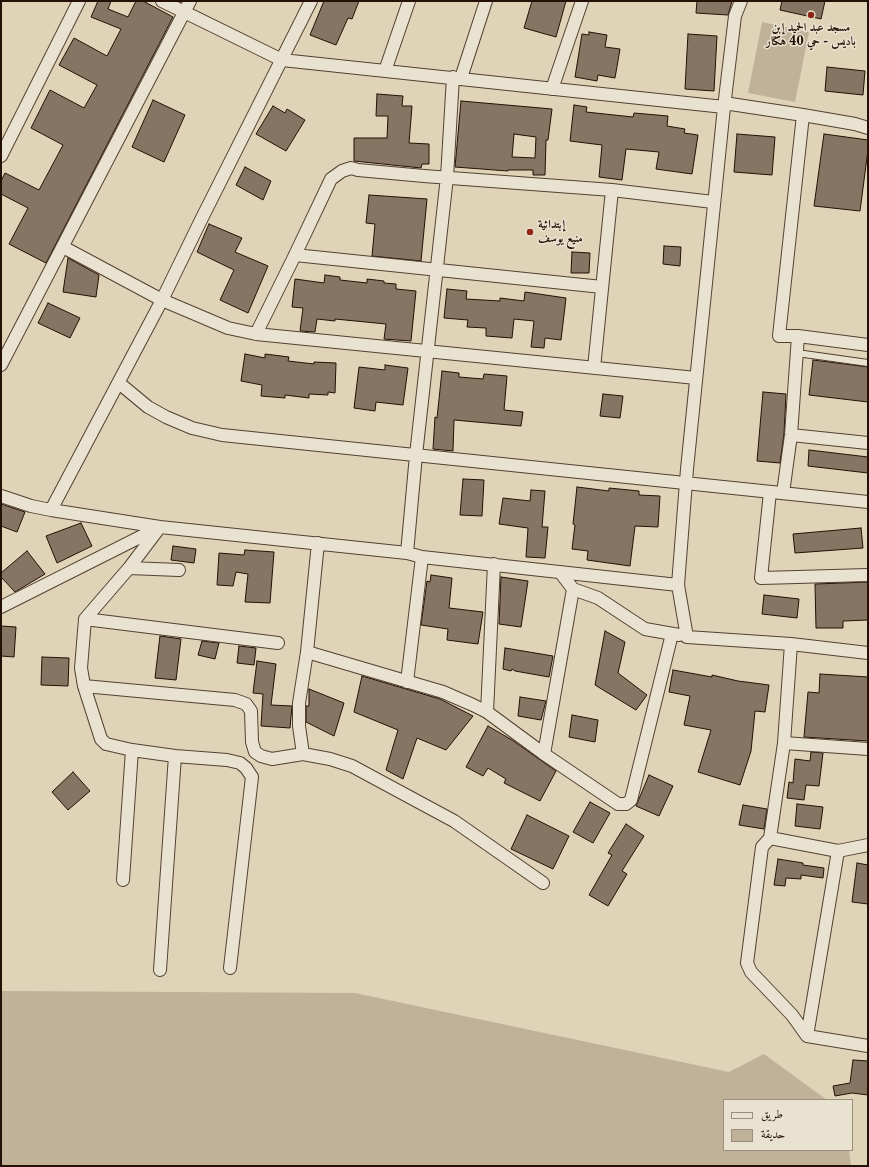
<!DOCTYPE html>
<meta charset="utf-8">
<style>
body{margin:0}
#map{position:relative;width:869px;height:1167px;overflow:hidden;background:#dfd3b8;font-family:"Libre Caslon Text",Amiri,serif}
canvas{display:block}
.frame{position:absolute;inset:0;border:2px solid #241004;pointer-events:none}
.legend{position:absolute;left:723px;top:1099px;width:130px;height:52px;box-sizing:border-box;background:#eae2d1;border:1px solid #9b8e7f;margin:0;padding:5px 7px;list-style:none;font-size:12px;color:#241004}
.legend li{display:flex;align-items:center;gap:8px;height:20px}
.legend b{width:20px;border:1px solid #9b8e7f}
</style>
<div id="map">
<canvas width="869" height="1167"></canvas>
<div class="frame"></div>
<ul class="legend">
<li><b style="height:5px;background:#eae2d1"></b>طريق</li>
<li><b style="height:11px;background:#bfb299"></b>حديقة</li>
</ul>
</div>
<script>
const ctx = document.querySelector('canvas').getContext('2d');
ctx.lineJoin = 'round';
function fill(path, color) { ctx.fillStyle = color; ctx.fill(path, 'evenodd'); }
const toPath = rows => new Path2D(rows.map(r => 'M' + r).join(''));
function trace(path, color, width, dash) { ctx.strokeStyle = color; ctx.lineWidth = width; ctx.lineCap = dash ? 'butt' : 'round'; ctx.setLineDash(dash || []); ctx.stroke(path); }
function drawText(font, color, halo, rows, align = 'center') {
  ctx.font = font + ' "Libre Caslon Text",Amiri,serif'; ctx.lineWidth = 3; ctx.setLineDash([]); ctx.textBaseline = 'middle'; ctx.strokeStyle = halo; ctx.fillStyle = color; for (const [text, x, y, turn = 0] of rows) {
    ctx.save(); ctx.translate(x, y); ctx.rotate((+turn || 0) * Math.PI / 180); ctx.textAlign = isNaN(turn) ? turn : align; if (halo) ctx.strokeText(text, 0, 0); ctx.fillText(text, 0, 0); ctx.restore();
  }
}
fill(toPath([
 [762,22,809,32,795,102,748,93],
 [1,991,355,993,729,1072,764,1054,827,1100,724,1100,724,1150,849,1150,851,1166,1,1166]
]), '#bfb299');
const building = toPath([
 [98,1,111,1,108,9,128,17,136,1,143,1,173,17,46,263,9,244,28,208,1,194,1,181,5,173,39,190,63,145,31,128,50,90,84,108,97,85,59,65,74,38,107,56,121,29,91,17,98,1],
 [324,1,359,1,352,19,348,18,336,45,310,35,324,1],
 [532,1,566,1,556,37,524,28,532,1],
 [697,1,732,1,728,15,696,13,697,1],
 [782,1,825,1,821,19,780,10,782,1],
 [589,32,607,35,605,47,620,49,615,78,598,75,597,81,575,77,582,34,589,35,589,32],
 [688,34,717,36,714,91,685,89,688,34],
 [827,67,865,71,863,95,825,91,827,67],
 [377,94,403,96,402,106,412,106,409,143,429,144,429,164,422,164,421,168,354,161,354,138,387,138,388,116,376,116,377,94],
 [153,100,185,115,164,162,132,147,153,100],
 [461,101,552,109,548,140,546,140,545,175,533,175,533,170,508,170,508,171,455,167,461,101],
 [514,134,536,137,535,158,512,157,514,134],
 [574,105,587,107,586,112,633,117,634,113,668,116,667,126,685,129,684,133,698,135,692,174,656,169,659,152,626,149,622,180,599,177,602,145,570,141,574,105],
 [273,106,285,113,287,109,305,120,286,151,256,134,273,106],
 [737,134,775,137,772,175,734,172,737,134],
 [824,134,868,140,868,150,860,211,814,206,824,134],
 [245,167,271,181,263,200,236,185,245,167],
 [369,195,427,199,421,261,372,256,375,224,366,223,369,195],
 [209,224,242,238,235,252,268,266,248,313,220,300,234,270,197,252,209,224],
 [664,246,681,247,680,266,663,264,664,246],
 [572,252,590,253,589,273,571,273,572,252],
 [68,258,99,275,96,297,63,292,68,258],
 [325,275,340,277,340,280,367,283,367,279,384,281,384,283,396,284,396,289,416,291,411,341,384,339,386,324,335,319,335,321,317,319,315,332,300,331,303,308,292,307,295,279,324,283,325,275],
 [447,289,467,291,466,299,500,301,500,298,524,301,525,292,566,298,561,340,545,338,544,348,531,347,534,321,514,319,512,338,486,336,486,328,467,327,468,320,444,318,447,289],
 [48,303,80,318,70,338,38,323,48,303],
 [245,354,265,358,265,354,289,357,288,361,314,364,314,362,336,363,335,393,328,392,328,395,309,394,309,398,285,395,285,398,261,396,262,385,241,381,245,354],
 [813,360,868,367,868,402,809,395,813,360],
 [385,365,408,368,403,405,376,402,375,411,354,408,359,367,385,370,385,365],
 [442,371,459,373,459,377,483,379,484,374,507,376,504,410,523,412,521,426,454,420,453,451,433,449,435,417,437,418,442,371],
 [763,392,786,394,784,434,780,463,757,461,763,392],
 [603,394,623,396,620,418,600,416,603,394],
 [809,450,868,457,868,473,808,466,809,450],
 [463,479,484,480,482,516,460,515,463,479],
 [577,487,609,491,609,488,639,491,639,495,660,496,658,527,635,526,630,566,587,560,588,551,572,549,575,525,573,524,577,487],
 [531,490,545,491,542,527,548,527,545,558,526,557,528,528,499,524,503,498,530,501,531,490],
 [1,504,25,512,17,532,1,526,1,504],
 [81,523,92,546,57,563,46,536,81,523],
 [861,528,863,548,795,553,793,534,861,528],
 [173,546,196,549,194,563,171,560,173,546],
 [245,550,274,552,270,603,245,602,248,574,236,572,233,586,217,585,219,553,244,555,245,550],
 [27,551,45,574,15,592,1,577,1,573,27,551],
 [431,575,452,578,449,608,483,612,478,644,447,640,448,629,421,625,427,581,430,582,431,575],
 [501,577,528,581,521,627,499,624,501,577],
 [868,582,868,620,843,621,843,628,816,628,815,584,868,582],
 [764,595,799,599,797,618,762,614,764,595],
 [1,626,16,627,14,657,1,656,1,626],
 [605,631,625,642,618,673,647,695,636,710,595,685,605,631],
 [160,636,181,639,176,680,155,678,160,636],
 [202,641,219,643,215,659,198,655,202,641],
 [239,646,256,648,254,665,237,663,239,646],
 [505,648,553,656,549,677,515,671,512,669,511,671,503,669,505,648],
 [42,657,69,658,68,686,41,685,42,657],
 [257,661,276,664,271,705,292,706,290,728,261,726,263,694,253,693,257,661],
 [673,670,712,677,712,675,738,681,769,685,765,712,755,711,751,751,740,785,698,772,711,730,684,725,690,696,669,692,673,670],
 [820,674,868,677,868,741,804,737,808,692,819,693,820,674],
 [362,676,440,699,473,716,446,750,417,738,403,779,386,770,398,730,354,712,362,676],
 [309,689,344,703,334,736,306,722,306,706,309,706,309,689],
 [520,697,546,701,541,720,518,716,520,697],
 [572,715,598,720,595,742,569,737,572,715],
 [488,726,512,740,556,771,540,801,504,783,506,779,488,768,483,776,466,767,488,726],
 [811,752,823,753,819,786,806,785,804,800,787,798,789,782,793,783,795,759,810,761,811,752],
 [73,772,90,791,68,810,52,792,73,772],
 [649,775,673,786,659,816,636,806,649,775],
 [590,802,610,813,593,843,573,832,590,802],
 [797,804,823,807,820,829,795,826,797,804],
 [743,805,767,809,764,829,739,825,743,805],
 [527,815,569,836,553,869,511,849,527,815],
 [626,824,644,836,622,871,627,874,608,906,589,895,612,855,608,853,626,824],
 [778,859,803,863,803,865,824,868,823,878,801,875,801,879,786,878,785,886,774,885,778,859],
 [857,863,868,865,868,904,852,902,857,863],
 [853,1060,868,1061,868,1095,852,1093,835,1096,833,1086,850,1083,853,1060]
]);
fill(building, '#857562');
trace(building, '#241004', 1);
const service = toPath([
 [797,353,868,363]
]);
const minor = toPath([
 [162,1,282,60,724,107],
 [741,1,735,16,724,107,687,469,678,585,687,637,791,644,868,653],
 [385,71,409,1],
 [461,78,486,1],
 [552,89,582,1],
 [724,103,803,115,855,124,868,128],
 [803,115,779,336,798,336,868,345],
 [1,156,79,1],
 [63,247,162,300,228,328,256,334,696,378],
 [295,255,602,287],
 [256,334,295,255,331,179,342,171,351,168,358,170,424,176,612,190,713,202],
 [1,365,190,1],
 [594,368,612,190],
 [119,383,148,407,166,417,192,428,222,435,868,502],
 [791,435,868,443],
 [770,492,761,578,868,575],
 [783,493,791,435,798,336],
 [1,496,31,506,51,510,160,527,407,553,422,557,678,585],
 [51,510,162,300,200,222,311,1],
 [160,527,129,568,85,619,81,668,84,686,235,700,246,704,251,711,252,742,255,752,261,756,272,759,303,754],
 [318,543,307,652,299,703,299,726,303,754,330,759,352,766,454,821,543,883],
 [407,553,416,455,447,177,453,77],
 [129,568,179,570],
 [560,572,573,589,598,598,645,629,679,635],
 [1,607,158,528],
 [85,619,278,643],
 [791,644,784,743,770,838,762,847,747,963,751,972,792,1015,807,1036,868,1046],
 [307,652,443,692,473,705,487,712,544,754,618,804,626,804,631,800,672,634],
 [407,682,422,557],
 [84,686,101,739,106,744,132,750,175,756,227,760,240,763,246,768,252,777,230,968],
 [487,712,494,564],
 [784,743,868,749],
 [544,754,573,589],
 [770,838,838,851,868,845],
 [123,880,132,750],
 [160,970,175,756],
 [807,1036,838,851]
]);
trace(service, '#534131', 8);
trace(minor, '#534131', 14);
trace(service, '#eae2d1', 6);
trace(minor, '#eae2d1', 12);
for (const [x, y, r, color] of [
 [811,15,4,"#8f2418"],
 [530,232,4,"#8f2418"]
]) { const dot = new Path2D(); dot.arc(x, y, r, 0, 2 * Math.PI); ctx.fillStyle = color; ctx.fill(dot); trace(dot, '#eae2d1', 1.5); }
drawText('bold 12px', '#241004', '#eae2d1', [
 ["مسجد عبد الحميد إبن",811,28],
 ["باديس - حي 40 هكتار",811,42],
 ["إبتدائية",538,225,"left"],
 ["منيع يوسف",538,239,"left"]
]);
</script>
